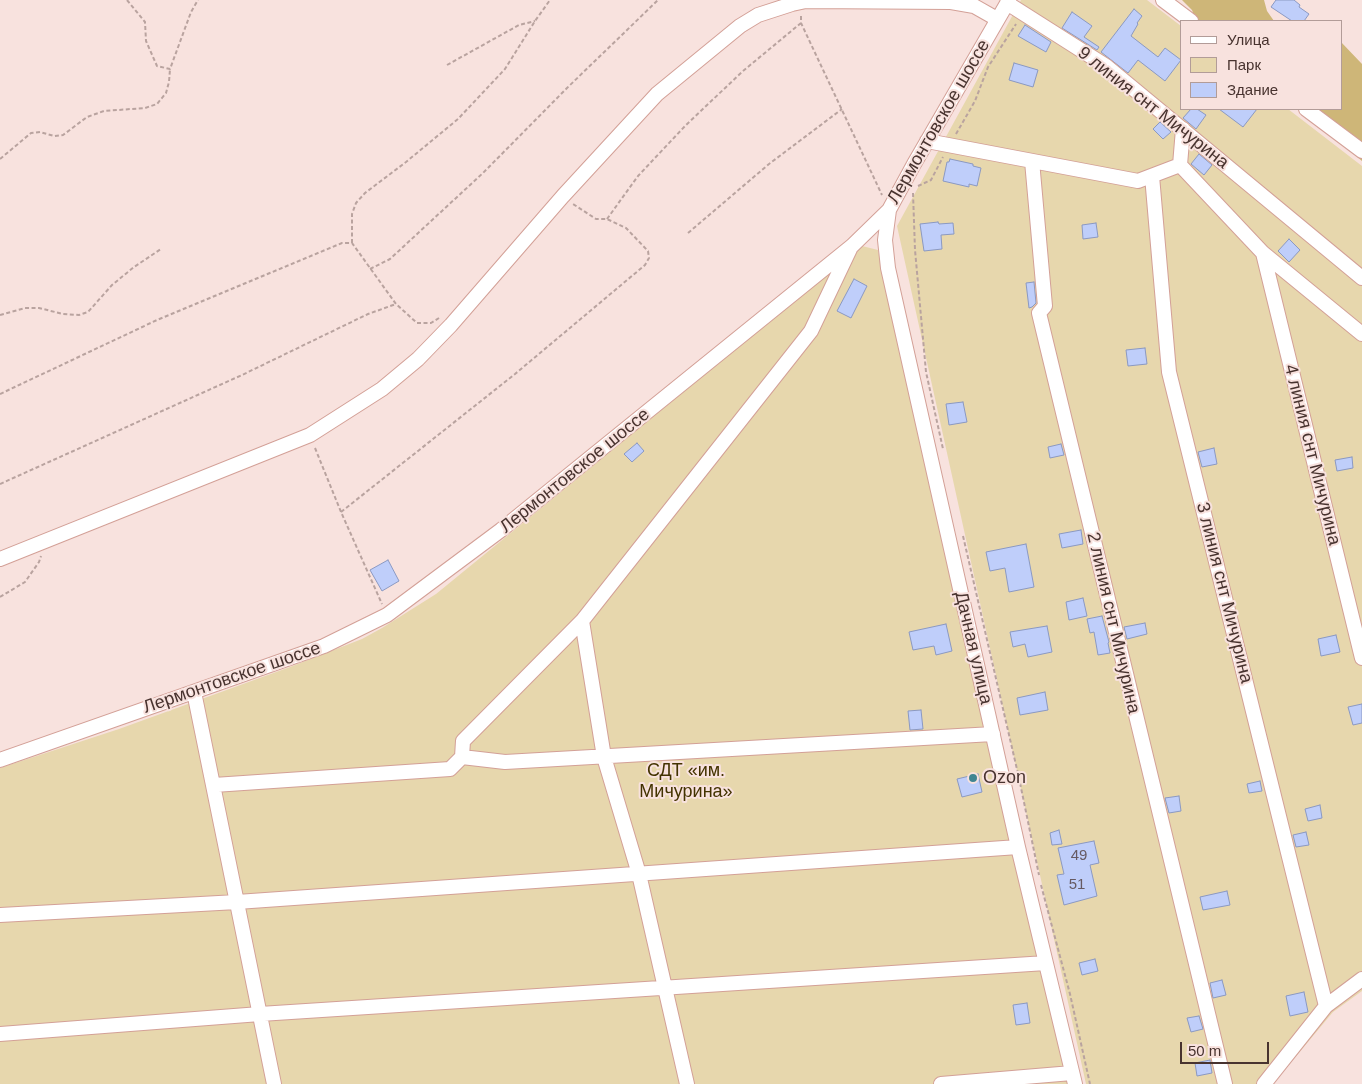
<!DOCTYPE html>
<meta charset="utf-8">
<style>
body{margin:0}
#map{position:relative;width:1362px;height:1084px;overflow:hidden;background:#f8e2de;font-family:Helvetica,sans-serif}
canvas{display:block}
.legend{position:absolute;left:1180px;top:20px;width:162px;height:90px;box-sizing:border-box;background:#f8e2de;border:1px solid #b29c98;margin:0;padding:6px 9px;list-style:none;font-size:15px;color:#48332f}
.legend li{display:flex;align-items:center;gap:10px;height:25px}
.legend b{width:25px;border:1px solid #b29c98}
.scale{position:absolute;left:1180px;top:1042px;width:89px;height:22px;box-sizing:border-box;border:2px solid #48332f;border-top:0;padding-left:6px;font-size:15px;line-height:18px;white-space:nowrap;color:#48332f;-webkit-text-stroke:4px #f8e2de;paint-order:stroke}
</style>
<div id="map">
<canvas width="1362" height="1084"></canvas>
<ul class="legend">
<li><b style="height:6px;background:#fff"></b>Улица</li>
<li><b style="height:14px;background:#e7d7ad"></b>Парк</li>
<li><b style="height:14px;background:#bfcefa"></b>Здание</li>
</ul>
<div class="scale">50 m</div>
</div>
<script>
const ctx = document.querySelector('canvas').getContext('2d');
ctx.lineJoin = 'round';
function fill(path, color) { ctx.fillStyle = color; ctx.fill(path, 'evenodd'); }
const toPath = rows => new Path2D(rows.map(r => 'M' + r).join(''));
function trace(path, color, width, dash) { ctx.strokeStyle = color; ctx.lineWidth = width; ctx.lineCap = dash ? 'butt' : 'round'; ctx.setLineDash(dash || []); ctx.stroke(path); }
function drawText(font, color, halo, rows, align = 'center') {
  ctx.font = font + ' Helvetica,sans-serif'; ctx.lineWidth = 4; ctx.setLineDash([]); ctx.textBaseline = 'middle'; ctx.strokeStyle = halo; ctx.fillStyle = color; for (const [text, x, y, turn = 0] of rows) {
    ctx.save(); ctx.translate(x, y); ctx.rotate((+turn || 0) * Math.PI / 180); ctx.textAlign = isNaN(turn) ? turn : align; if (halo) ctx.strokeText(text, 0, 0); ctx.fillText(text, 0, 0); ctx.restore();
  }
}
fill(toPath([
 [1021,0,1147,0,1181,26,1181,109,1288,109,1362,166,1362,991,1333,1012,1273,1084,1086,1084,897,226],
 [862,246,878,250,990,752,1068,1084,0,1084,0,768,119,729,290,667,362,639,382,628,436,594]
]), '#e7d7ad');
fill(toPath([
 [1182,0,1264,0,1267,11,1274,21,1196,21,1192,10],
 [1341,42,1362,64,1362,161,1300,109,1341,109]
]), '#ceb678');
const building = toPath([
 [1276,0,1294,0,1300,5,1299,7,1309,14,1304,21,1292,21,1271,7,1276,0],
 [1134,9,1142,16,1137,23,1138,24,1131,36,1158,57,1165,48,1181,60,1165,81,1138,60,1128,73,1101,52,1134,9],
 [1072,12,1092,26,1084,37,1099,47,1097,50,1062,28,1072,12],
 [1025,25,1051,42,1046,52,1018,36,1025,25],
 [1014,63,1038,70,1033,87,1009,80,1014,63],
 [1191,109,1197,109,1206,115,1196,129,1183,118,1191,109],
 [1219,109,1257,109,1243,127,1219,109],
 [1160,122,1171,132,1163,139,1153,129,1160,122],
 [1199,154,1212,165,1204,175,1191,164,1199,154],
 [950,159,973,164,973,166,981,168,977,186,969,184,969,187,943,181,947,162,949,162,950,159],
 [938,222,939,224,953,223,954,234,941,235,942,249,924,251,920,224,938,222],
 [1096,223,1098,237,1083,239,1082,225,1096,223],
 [1289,239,1300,250,1289,262,1278,251,1289,239],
 [854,279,867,286,851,318,837,311,854,279],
 [1034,282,1036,303,1032,307,1029,308,1026,283,1034,282],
 [1145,348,1147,364,1128,366,1126,350,1145,348],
 [963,402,967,422,949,425,946,404,963,402],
 [637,443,644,451,632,462,624,454,637,443],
 [1061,444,1064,455,1050,458,1048,447,1061,444],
 [1214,448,1217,464,1202,467,1198,452,1214,448],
 [1352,457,1353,468,1337,471,1335,460,1352,457],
 [1081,530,1083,544,1062,548,1059,534,1081,530],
 [1026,544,1034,587,1009,592,1005,568,990,571,986,552,1026,544],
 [388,560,399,581,382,591,370,570,388,560],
 [1083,598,1087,616,1069,620,1066,602,1083,598],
 [1102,616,1109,642,1108,643,1110,653,1098,655,1094,632,1090,633,1087,619,1102,616],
 [1145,623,1147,634,1127,639,1124,627,1145,623],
 [946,624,952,651,936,655,934,646,913,650,909,632,946,624],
 [1047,626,1052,652,1028,657,1025,644,1013,647,1010,632,1047,626],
 [1336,635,1340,652,1321,656,1318,639,1336,635],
 [1045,692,1048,710,1020,715,1017,698,1045,692],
 [1362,704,1362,723,1353,725,1348,707,1362,704],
 [921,710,923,729,910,730,908,711,921,710],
 [978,774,982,792,962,797,957,779,978,774],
 [1260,781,1262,791,1249,793,1247,784,1260,781],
 [1179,796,1181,811,1169,813,1165,798,1179,796],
 [1320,805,1322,818,1308,821,1305,809,1320,805],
 [1059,830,1062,844,1052,845,1050,833,1059,830],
 [1306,832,1309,845,1296,847,1293,835,1306,832],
 [1094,841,1099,863,1090,865,1097,896,1064,905,1057,875,1064,874,1058,848,1094,841],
 [1227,891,1230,905,1203,910,1200,897,1227,891],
 [1095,959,1098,971,1082,975,1079,963,1095,959],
 [1222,980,1226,995,1213,998,1210,983,1222,980],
 [1304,992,1308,1012,1290,1016,1286,996,1304,992],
 [1027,1003,1030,1023,1016,1025,1013,1005,1027,1003],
 [1199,1016,1203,1029,1191,1032,1187,1018,1199,1016],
 [1210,1060,1212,1073,1197,1076,1195,1063,1210,1060]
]);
fill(building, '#bfcefa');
trace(building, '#8b99c2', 1);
const minor = toPath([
 [1163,0,1191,21],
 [1007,3,1106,66,1362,278],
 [1306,109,1362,151],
 [927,141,1138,181,1180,165,1263,253,1362,334],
 [1032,161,1045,306,1039,313,1225,1084],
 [1180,165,1183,129],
 [1152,176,1169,372,1326,1006],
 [889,210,885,240,888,268,1018,847,1075,1084],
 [1263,253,1362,658],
 [0,559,310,435,382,389,418,359,451,325,563,196,657,94,740,26,758,15,792,4,806,1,951,2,974,6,997,19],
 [582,621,604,757,639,874,687,1084],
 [194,692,274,1084],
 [462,757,463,741,582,621,811,331,850,249],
 [0,760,324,646,387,615,501,530,852,246,889,210,914,164,1009,0],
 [214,785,450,769,462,757,505,762,993,734],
 [0,915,237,902,1018,847],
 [0,1034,260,1014,1046,963],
 [941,1084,1072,1073],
 [1264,1084,1326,1006,1362,979]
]);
trace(minor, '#d3a097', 16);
trace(toPath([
 [127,0,145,22,146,41,157,66,170,69,191,12,198,0],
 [801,16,801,23,882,195],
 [447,65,519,25,535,21],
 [956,134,975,101,988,67,1016,24],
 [0,159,31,133,40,132,54,136,63,135,87,117,104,111,145,108,157,104,166,93,169,82,170,69],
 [918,186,931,180,943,157],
 [913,193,915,250,926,372,943,449],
 [607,219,638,176,686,125,743,71,801,23],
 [688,233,769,164,842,109],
 [352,243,352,214,356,203,365,193,406,162,458,119,505,69,535,21,550,0],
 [370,269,390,259,483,173,567,88,658,0],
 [0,315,25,308,39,308,63,314,79,315,88,312,112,285,134,267,161,249],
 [0,394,157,320,342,243,352,243,396,304,417,323,431,323,439,318],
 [315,448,341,512,382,604],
 [0,484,242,375,368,314,396,304],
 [341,512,515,374,645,265,649,258,648,251,626,228,607,219,596,219,573,204],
 [963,536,1019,778,1039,875],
 [0,597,25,582,39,562,41,556],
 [1041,885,1070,994,1090,1084]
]), '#b9a39f', 2, [4, 2.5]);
trace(minor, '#fff', 14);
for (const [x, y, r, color] of [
 [973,778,5,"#408591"]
]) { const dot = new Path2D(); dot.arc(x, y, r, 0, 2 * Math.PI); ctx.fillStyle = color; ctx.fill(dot); trace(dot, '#f8e2de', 2); }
drawText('15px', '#665a62', null, [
 ["49",1079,856],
 ["51",1077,885]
]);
drawText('18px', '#48332f', '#f8e2de', [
 ["9 линия снт Мичурина",1153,108,38],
 ["Лермонтовское шоссе",939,122,-60],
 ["4 линия снт Мичурина",1312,455,76],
 ["Лермонтовское шоссе",575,471,-39],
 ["3 линия снт Мичурина",1224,593,76],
 ["2 линия снт Мичурина",1113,623,77],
 ["Дачная улица",973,648,77],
 ["Лермонтовское шоссе",232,678,-19]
]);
drawText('18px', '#433300', '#f8e2de', [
 ["СДТ «им.",686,771],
 ["Мичурина»",686,792]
]);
drawText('18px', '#48332f', '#f8e2de', [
 ["Ozon",983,778]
], 'left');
</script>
